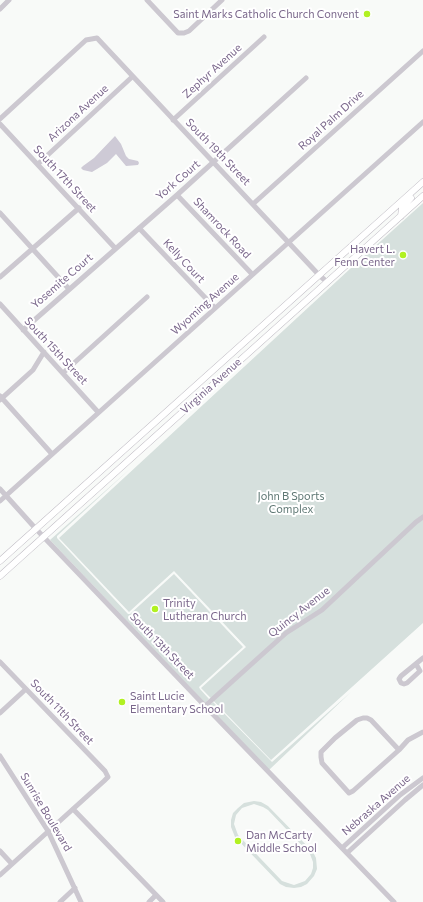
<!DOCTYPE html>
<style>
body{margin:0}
canvas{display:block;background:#f8faf8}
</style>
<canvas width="423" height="902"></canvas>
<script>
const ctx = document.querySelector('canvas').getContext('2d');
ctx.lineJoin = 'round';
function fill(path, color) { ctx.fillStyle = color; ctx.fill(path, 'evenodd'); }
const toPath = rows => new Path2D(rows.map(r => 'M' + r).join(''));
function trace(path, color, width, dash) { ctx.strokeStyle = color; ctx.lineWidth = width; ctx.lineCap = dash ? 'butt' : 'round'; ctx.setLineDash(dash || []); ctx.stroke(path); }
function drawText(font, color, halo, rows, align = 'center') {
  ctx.font = font + ' Commissioner,sans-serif'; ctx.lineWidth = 4; ctx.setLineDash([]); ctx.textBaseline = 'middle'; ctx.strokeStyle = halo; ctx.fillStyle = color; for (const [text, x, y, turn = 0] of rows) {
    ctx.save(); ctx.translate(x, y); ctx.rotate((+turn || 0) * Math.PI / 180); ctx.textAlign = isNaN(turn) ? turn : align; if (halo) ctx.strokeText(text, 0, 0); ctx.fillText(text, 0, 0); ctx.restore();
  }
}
fill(toPath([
 [423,203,423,623,271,760,201,688,246,647,174,571,129,612,59,538,351,268],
 [131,468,57,536,57,538,128,614,130,614,174,574,243,647,199,687,200,689,209,699,205,703,50,540],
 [351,692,269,770,208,706,213,702,272,762],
 [254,801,261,802,268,806,313,852,316,858,317,869,314,876,307,884,301,887,294,888,286,887,280,884,235,837,231,827,231,820,233,813,238,808,244,803],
 [254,804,263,807,268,810,310,854,313,862,313,868,311,874,305,881,294,885,282,881,238,835,234,824,236,815,242,808]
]), '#d6e0dd');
fill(toPath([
 [115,136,121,144,126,156,129,159,138,161,139,163,138,165,126,166,116,154,107,163,92,172,83,170,81,168,83,166,94,158]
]), '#cecad6');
const major = toPath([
 [401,216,402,208,411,198],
 [0,561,423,182],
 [0,576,423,196]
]);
trace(major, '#bfbbc3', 7);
trace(toPath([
 [147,0,178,33,184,33,189,31,222,0],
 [0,9,9,0],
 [0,119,86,40,97,38,319,275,327,282],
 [173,120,264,37],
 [0,124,115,248],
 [38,164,132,77],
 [177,195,252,274],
 [253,204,423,51],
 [0,213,69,289],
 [139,228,215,308],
 [0,277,79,208],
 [0,304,98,412],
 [23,330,177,195,306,78],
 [63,373,147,297],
 [0,396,52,454],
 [0,400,33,370,44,352],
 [0,489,36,529,205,706,394,902],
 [0,501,423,122],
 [0,662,105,771,108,777,104,781,0,875],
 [416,664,420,671,407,683,404,684,401,683,399,679,401,676,423,658],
 [205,706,286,633,322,610,416,522,423,517],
 [0,713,26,689],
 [399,750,371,720,367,718,363,718,357,720,335,738,321,752,321,757,322,763,349,793,353,791,399,750,408,740,423,732],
 [0,756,48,831,81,902],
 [73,809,163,902],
 [342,848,400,795,423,778],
 [0,851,12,864],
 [347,853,405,800,423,785],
 [60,902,75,888],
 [149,902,156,895]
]), '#ccc8d0', 5);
trace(major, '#fff', 6);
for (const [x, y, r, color] of [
 [367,14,4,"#b1f121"],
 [403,255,4,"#b1f121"],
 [155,609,4,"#b1f121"],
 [122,702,4,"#b1f121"],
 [238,841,4,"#b1f121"]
]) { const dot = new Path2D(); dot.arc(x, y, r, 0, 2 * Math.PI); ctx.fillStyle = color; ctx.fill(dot); trace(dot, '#fff', 1.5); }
drawText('11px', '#7a678b', '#fff', [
 ["Saint Marks Catholic Church Convent",359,14,"right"],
 ["Havert L.",395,249,"right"],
 ["Fenn Center",395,262,"right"],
 ["Trinity",163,603],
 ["Lutheran Church",163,616],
 ["Saint Lucie",130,696],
 ["Elementary School",130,709],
 ["Dan McCarty",246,835],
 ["Middle School",246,848]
], 'left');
drawText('11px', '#7a678b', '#fff', [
 ["Zephyr Avenue",212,71,-42],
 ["Arizona Avenue",78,113,-43],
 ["Royal Palm Drive",331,120,-42],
 ["South 19th Street",218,152,46],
 ["South 17th Street",65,179,47],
 ["York Court",178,180,-41],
 ["Shamrock Road",222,228,47],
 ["Kelly Court",184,261,47],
 ["Yosemite Court",62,281,-41],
 ["Wyoming Avenue",205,304,-42],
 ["South 15th Street",56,351,47],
 ["Virginia Avenue",211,386,-42],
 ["Quincy Avenue",299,612,-38],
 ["South 13th Street",162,646,46],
 ["South 11th Street",62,712,46],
 ["Nebraska Avenue",376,805,-41],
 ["Sunrise Boulevard",46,812,59]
]);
drawText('11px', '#5e7773', '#fff', [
 ["John B Sports",291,496],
 ["Complex",291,509]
]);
</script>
